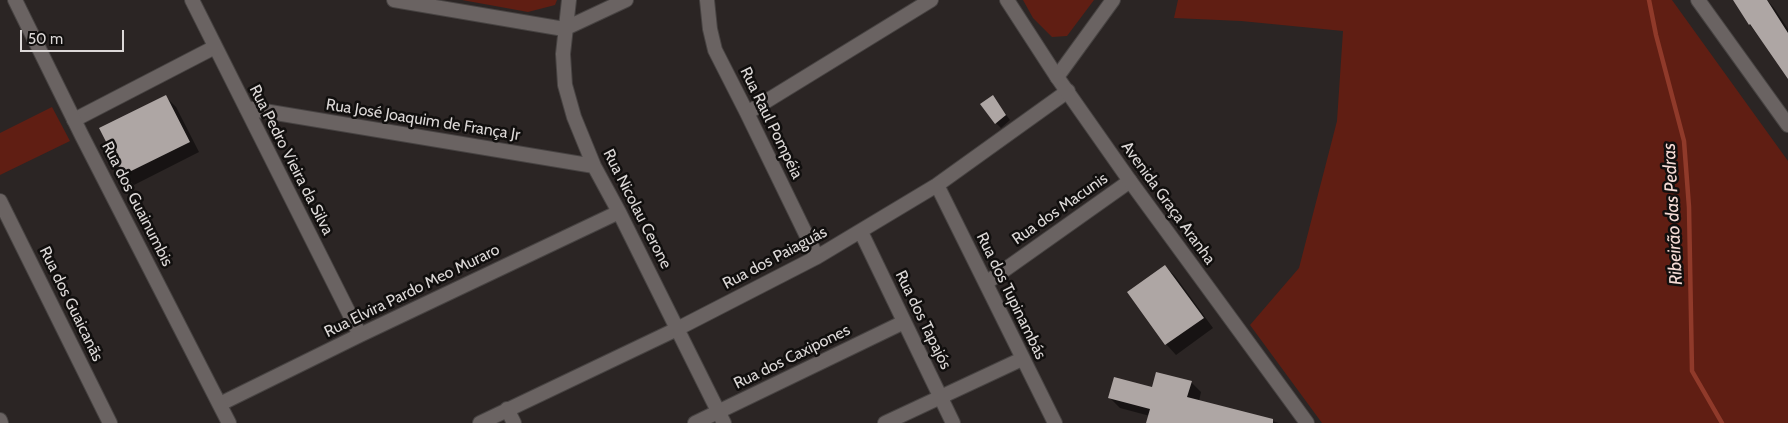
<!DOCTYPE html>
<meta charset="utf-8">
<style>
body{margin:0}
#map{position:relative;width:1788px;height:423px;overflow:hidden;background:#2b2524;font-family:Cabin,sans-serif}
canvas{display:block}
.scale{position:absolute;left:20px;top:30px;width:104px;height:22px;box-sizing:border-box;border:2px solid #dcd8d7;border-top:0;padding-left:6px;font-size:15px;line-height:18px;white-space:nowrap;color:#dcd8d7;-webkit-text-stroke:4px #110f0e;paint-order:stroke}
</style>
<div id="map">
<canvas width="1788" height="423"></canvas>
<div class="scale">50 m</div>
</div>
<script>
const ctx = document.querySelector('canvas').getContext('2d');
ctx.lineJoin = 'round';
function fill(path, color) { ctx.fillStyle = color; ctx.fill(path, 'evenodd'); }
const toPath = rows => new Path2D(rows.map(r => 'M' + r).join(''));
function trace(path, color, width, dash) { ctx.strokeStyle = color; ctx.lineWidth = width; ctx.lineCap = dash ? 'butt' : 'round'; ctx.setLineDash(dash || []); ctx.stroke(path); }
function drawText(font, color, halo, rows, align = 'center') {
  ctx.font = font + ' Cabin,sans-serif'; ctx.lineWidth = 5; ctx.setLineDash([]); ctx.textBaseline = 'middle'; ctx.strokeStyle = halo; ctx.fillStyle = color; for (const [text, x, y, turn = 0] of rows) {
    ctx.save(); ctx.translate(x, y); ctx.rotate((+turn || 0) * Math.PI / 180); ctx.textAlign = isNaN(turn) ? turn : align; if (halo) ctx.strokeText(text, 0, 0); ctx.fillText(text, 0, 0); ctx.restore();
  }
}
fill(toPath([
 [462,0,557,0,555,5,528,12],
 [1023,0,1094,0,1067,36,1052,37,1033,18],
 [1178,0,1672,0,1788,161,1788,423,1322,423,1250,325,1299,268,1337,121,1343,31,1241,21,1174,18],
 [52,107,70,141,0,175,0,133]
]), '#601e13');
fill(toPath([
 [1735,0,1767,0,1774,8,1788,29,1788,76,1750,25],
 [165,96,176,107,199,152,134,185,124,174],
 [993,97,1010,120,1001,128,996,123],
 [1165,266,1175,276,1213,328,1176,355,1166,344,1128,293],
 [1191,382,1201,392,1199,401,1279,423,1148,423,1150,416,1120,408,1110,398]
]), '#0007');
trace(toPath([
 [1649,0,1656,35,1684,141,1689,207,1692,371,1722,423]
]), '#903a2a', 4.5);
fill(toPath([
 [1733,0,1767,0,1788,33,1788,79,1750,24,1749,25],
 [166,95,190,142,123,175,99,128],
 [993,95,1006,115,995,124,980,104],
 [1165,265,1204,318,1165,345,1127,292],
 [1156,372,1192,381,1187,397,1273,419,1273,423,1146,423,1150,409,1108,398,1114,377,1152,387]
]), '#aea6a4');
const minor = toPath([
 [192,0,360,335],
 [394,0,564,29,626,0],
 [569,0,563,54,565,85,574,117,594,166,619,212,724,423],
 [707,0,710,29,715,50,747,113,817,257],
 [1698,0,1788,125],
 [1057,77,1113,0],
 [246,108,594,166],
 [747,113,931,0],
 [74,120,215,47],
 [937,185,1055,423],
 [0,201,110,423],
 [861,232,953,423],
 [986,283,1130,181],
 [220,404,360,335,619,212],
 [507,409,514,423],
 [0,420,1,423],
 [480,423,677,329,817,257,937,185,1068,91],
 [695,423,904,322],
 [885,423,1022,359]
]);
const tertiary = toPath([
 [15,0,82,136,229,423],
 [1007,0,1057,77,1130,181,1307,423]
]);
trace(minor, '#474342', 16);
trace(tertiary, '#474342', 16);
trace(minor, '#6a6362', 14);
trace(tertiary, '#6a6362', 14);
drawText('16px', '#dcd8d7', '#110f0e', [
 ["Rua José Joaquim de França Jr",423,120,9],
 ["Rua Raul Pompéia",771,123,64],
 ["Rua Pedro Vieira da Silva",291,160,63],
 ["Avenida Graça Aranha",1168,203,54],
 ["Rua dos Guainumbis",137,204,63],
 ["Rua Nicolau Cerone",637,209,63],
 ["Rua dos Macunis",1060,209,-35],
 ["Rua dos Paiaguás",775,258,-28],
 ["Rua Elvira Pardo Meo Muraro",412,291,-26],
 ["Rua dos Tupinambás",1011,296,64],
 ["Rua dos Guaicanãs",71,304,64],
 ["Rua dos Tapajós",923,320,64],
 ["Rua dos Caxipones",792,357,-26]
]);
drawText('italic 18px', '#f5dbd5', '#110f0e', [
 ["Ribeirão das Pedras",1673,214,-93]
]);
</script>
